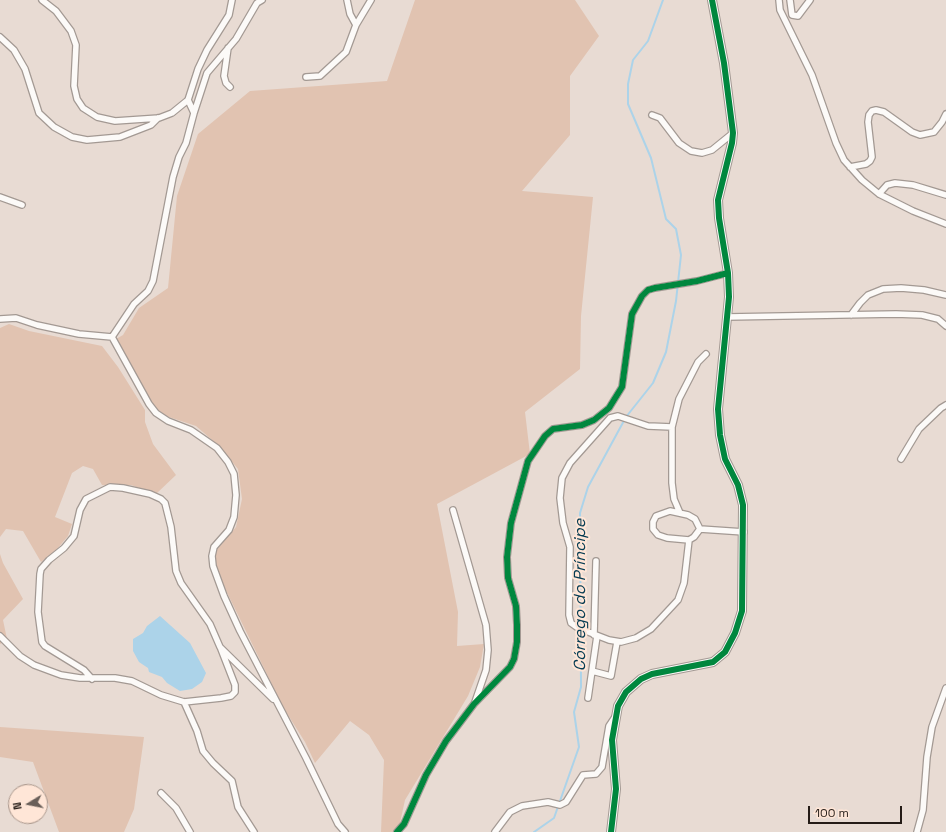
<!DOCTYPE html>
<meta charset="utf-8">
<style>
body{margin:0}
#map{position:relative;width:946px;height:832px;overflow:hidden;background:#e8dbd3;font-family:"Space Grotesk",sans-serif}
canvas{display:block}
.north{position:absolute;left:8px;top:784px;width:40px;height:40px;box-sizing:border-box;background:#ffe6d7;border:1px solid #a8958a;border-radius:50%;rotate:260deg;font-size:11px;font-weight:700;line-height:16px;text-align:center;color:#251c17}
.north::after{content:'';display:block;margin:auto;width:14px;height:18px;background:#695f59;clip-path:polygon(50% 0,100% 100%,50% 72%,0 100%)}
.scale{position:absolute;left:808px;top:806px;width:94px;height:18px;box-sizing:border-box;border:2px solid #251c17;border-top:0;padding-left:5px;font-size:12px;line-height:14px;white-space:nowrap;color:#251c17;-webkit-text-stroke:3px #ffe6d7;paint-order:stroke}
</style>
<div id="map">
<canvas width="946" height="832"></canvas>
<div class="north">N</div>
<div class="scale">100 m</div>
</div>
<script>
const ctx = document.querySelector('canvas').getContext('2d');
ctx.lineJoin = 'round';
function fill(path, color) { ctx.fillStyle = color; ctx.fill(path, 'evenodd'); }
const toPath = rows => new Path2D(rows.map(r => 'M' + r).join(''));
function trace(path, color, width, dash) { ctx.strokeStyle = color; ctx.lineWidth = width; ctx.lineCap = dash ? 'butt' : 'round'; ctx.setLineDash(dash || []); ctx.stroke(path); }
function drawText(font, color, halo, rows, align = 'center') {
  ctx.font = font + ' "Space Grotesk",sans-serif'; ctx.lineWidth = 4; ctx.setLineDash([]); ctx.textBaseline = 'middle'; ctx.strokeStyle = halo; ctx.fillStyle = color; for (const [text, x, y, turn = 0] of rows) {
    ctx.save(); ctx.translate(x, y); ctx.rotate((+turn || 0) * Math.PI / 180); ctx.textAlign = isNaN(turn) ? turn : align; if (halo) ctx.strokeText(text, 0, 0); ctx.fillText(text, 0, 0); ctx.restore();
  }
}
fill(toPath([
 [415,0,575,0,599,36,570,76,570,135,522,191,593,197,581,316,580,369,525,412,530,454,437,504,458,612,457,646,484,644,480,667,468,696,405,800,398,832,381,832,384,760,369,735,350,721,315,763,305,742,283,707,215,568,215,552,236,527,242,499,238,469,219,446,196,426,166,416,151,404,116,339,123,335,139,308,168,288,177,196,198,134,250,91,387,81],
 [9,324,29,331,102,346,118,367,145,410,145,422,153,444,176,475,156,494,131,485,102,485,93,469,83,466,72,473,55,517,72,524,68,536,57,549,41,562,23,531,6,529,0,537,0,328],
 [0,554,3,563,23,599,3,620,7,639,0,644],
 [0,727,144,737,134,809,124,832,59,832,33,762,0,757]
]), '#e1c3b1');
fill(toPath([
 [160,616,190,643,206,673,202,682,192,689,180,691,167,683,162,677,149,672,148,668,139,662,133,651,133,639,143,633,147,626]
]), '#acd3e9');
trace(toPath([
 [534,832,554,818,579,747,574,712,581,687,580,513,588,487,626,417,653,383,666,352,676,301,681,255,676,229,666,219,651,158,628,104,628,84,633,60,648,41,663,0]
]), '#acd3e9', 2);
const street = toPath([
 [42,0,56,11,71,31,76,45,74,86,77,99,83,108,97,117,115,121,159,118,172,113,188,100,198,69,207,50,229,15,232,0],
 [347,0,350,14,356,25,371,0],
 [779,0,780,10,812,75,836,143,844,160,862,180,879,194,913,211,946,224],
 [790,0,792,15,798,16,810,0],
 [0,37,14,50,25,69,39,113,54,127,72,137,87,140,120,137,151,125,158,118],
 [228,48,224,76,226,83,230,87],
 [306,77,320,76,346,52,356,25],
 [194,113,207,73,236,39,257,3,262,0],
 [652,115,660,118,679,143,691,151,702,153,712,150,733,133],
 [850,167,866,164,870,161,872,157,868,122,869,115,872,111,876,110,884,112,912,132,920,135,934,132,942,122,946,114],
 [879,194,887,185,895,183,913,185,946,195],
 [0,197,22,205],
 [851,315,860,303,868,295,883,289,901,288,924,290,946,295],
 [727,317,896,314,922,315,938,319,946,326],
 [0,319,16,318,37,325,79,334,112,337,134,304,148,291,153,281,173,177,179,157,186,143,194,113,188,100],
 [112,337,149,404,156,413,168,421,191,430,217,448,228,462,234,474,236,495,234,517,229,530,214,547,212,556,213,566,224,596,240,631,306,758,338,824,345,832],
 [672,427,648,426,618,416,610,418,570,463,562,478,560,498,563,523,570,547,569,615,571,623,578,628,609,640,621,642,636,638,651,629,678,600,684,583,689,540,694,537,700,529,744,532],
 [901,459,919,429,941,408,946,405],
 [453,510,486,625,488,650,486,670,475,702],
 [680,513,674,499,672,483,672,427,679,399,698,362,706,354],
 [689,540,667,538,658,535,653,529,653,522,656,516,670,511,688,515,695,519,700,529],
 [594,635,596,561],
 [0,636,20,656,34,665,61,675,80,678,115,678,132,681,161,695,184,702,221,698,231,696,235,692,235,685,221,649],
 [592,671,611,676,617,642],
 [92,679,84,670,45,646,42,642,38,612,40,574,41,569,49,560,64,548,74,536,80,510,86,499,110,487,123,488,150,494,161,499,165,503,171,527,176,571,181,583,210,624,220,647,273,699],
 [588,698,597,636],
 [184,702,197,731,203,751,213,763,232,781,238,807,254,832],
 [161,793,176,808,190,832],
 [397,832,404,824,426,775,446,741,474,704,510,667,514,659,517,642,517,625,516,606,508,578,507,557,511,523,528,461,545,436,553,429,582,425,594,420,609,408,622,387,632,314,642,296,648,290,655,288,697,281,728,273],
 [495,832,510,812,522,806,548,802,560,805,566,802,583,775,596,774,602,767,609,726,615,717],
 [917,832,923,810,927,757,932,727,946,688]
]);
const secondary = toPath([
 [611,832,616,789,612,740,618,706,626,692,641,679,652,674,713,662,725,652,735,633,742,611,743,505,738,485,725,459,720,435,718,409,729,297,728,273,719,218,718,200,732,143,733,133,724,63,712,0]
]);
trace(street, '#a39993', 8);
trace(secondary, '#a39993', 10);
trace(street, '#fcfaf8', 5.5);
trace(secondary, '#fcfaf8', 8);
trace(toPath([
 [397,832,404,824,426,775,446,741,474,704,510,667,514,659,517,642,517,625,516,606,508,578,507,557,511,523,528,461,545,436,553,429,582,425,594,420,609,408,622,387,632,314,642,296,648,290,655,288,697,281,728,273],
 [611,832,616,789,612,740,618,706,626,692,641,679,652,674,713,662,725,652,735,633,742,611,743,505,738,485,725,459,720,435,718,409,729,297,728,273,719,218,718,200,732,143,733,133,724,63,712,0]
]), '#00873e', 6);
drawText('italic 16px', '#053b52', '#ffe6d7', [
 ["Córrego do Príncipe",581,595,-90]
]);
</script>
